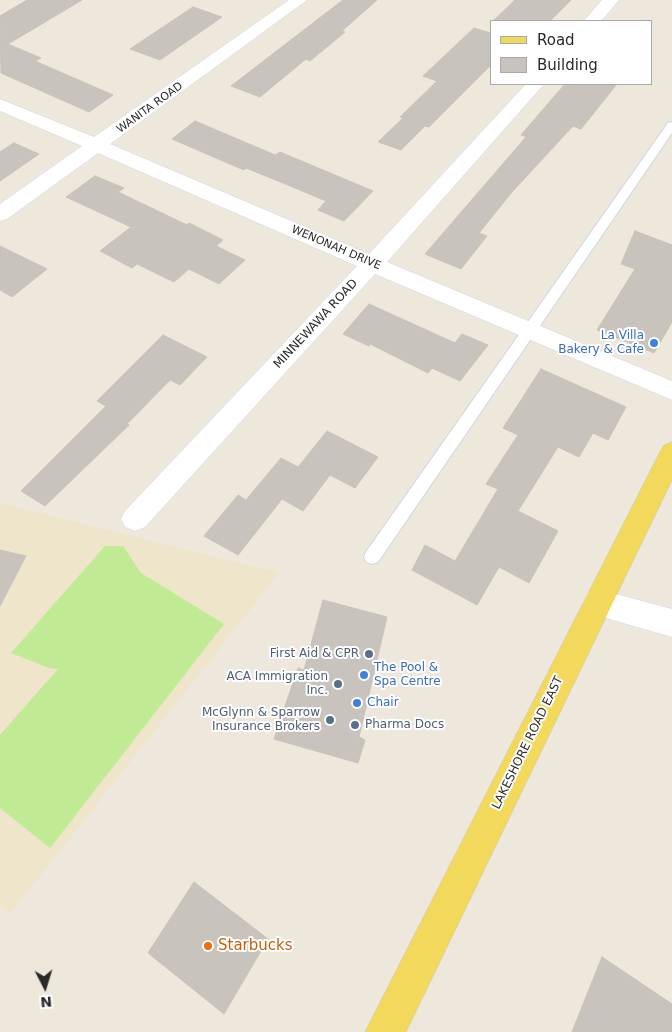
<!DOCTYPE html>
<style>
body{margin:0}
#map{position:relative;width:672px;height:1032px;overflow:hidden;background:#ede7dc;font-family:"DejaVu Sans",sans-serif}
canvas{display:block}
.legend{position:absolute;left:490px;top:20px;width:162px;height:65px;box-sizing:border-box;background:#fff;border:1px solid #aaa;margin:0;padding:6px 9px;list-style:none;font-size:15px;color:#2a2a2a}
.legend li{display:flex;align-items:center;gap:10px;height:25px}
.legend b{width:25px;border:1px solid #aaa}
.north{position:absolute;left:20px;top:962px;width:50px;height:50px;-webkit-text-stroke:4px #fff;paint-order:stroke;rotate:175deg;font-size:14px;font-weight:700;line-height:20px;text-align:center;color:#2a2a2a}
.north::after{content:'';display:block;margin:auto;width:18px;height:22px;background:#2a2a2a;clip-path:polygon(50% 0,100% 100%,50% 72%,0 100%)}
</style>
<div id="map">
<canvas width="672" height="1032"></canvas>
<ul class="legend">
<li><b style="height:6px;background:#f2d95c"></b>Road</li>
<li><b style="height:14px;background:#c8c3bc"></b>Building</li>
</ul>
<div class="north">N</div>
</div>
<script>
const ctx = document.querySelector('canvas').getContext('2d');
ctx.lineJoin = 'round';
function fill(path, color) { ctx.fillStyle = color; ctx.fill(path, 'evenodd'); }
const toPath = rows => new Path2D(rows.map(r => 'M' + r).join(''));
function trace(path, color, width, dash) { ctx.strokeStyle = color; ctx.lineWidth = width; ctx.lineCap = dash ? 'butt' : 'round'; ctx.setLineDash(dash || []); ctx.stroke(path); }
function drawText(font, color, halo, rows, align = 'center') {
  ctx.font = font + ' "DejaVu Sans",sans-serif'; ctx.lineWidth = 4; ctx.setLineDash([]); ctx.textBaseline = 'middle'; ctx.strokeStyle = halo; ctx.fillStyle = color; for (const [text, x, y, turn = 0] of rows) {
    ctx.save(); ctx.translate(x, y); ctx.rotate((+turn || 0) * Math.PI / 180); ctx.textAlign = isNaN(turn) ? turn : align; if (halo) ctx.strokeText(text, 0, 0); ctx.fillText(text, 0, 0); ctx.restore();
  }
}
fill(toPath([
 [0,503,279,573,10,914,0,906]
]), '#eee5cb');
fill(toPath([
 [105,546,123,546,141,573,224,624,50,848,0,808,0,735,58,669,49,668,11,653]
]), '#c0eb94');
const building = toPath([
 [27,0,82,0,8,44,41,58,35,61,113,95,89,112,1,73,0,16,27,0],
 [343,0,377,0,342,31,345,32,310,61,306,59,260,97,231,86,343,0],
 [515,0,571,0,550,21,493,21,515,0],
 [193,7,222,17,160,60,130,49,193,7],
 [474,28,491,33,491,65,429,127,425,126,401,150,378,142,403,118,400,117,437,81,423,76,474,28],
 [565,84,617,84,581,129,573,126,512,192,479,233,487,236,461,269,425,254,526,137,521,135,565,84],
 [195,121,275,155,280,152,373,191,344,221,318,210,326,201,283,183,246,168,244,170,172,139,195,121],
 [14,143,39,154,0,181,0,152,14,143],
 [95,176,124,188,118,192,187,225,189,223,223,240,216,246,245,260,219,284,189,269,174,282,137,264,132,268,100,251,131,227,66,197,95,176],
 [635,231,672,245,672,322,654,353,597,330,635,269,621,264,635,231],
 [0,246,47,269,12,297,0,290,0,246],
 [369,304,455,343,462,334,488,345,460,381,432,368,428,373,370,344,369,346,343,334,369,304],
 [163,335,207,357,180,385,170,380,127,424,129,425,45,506,21,491,106,406,97,401,163,335],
 [541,369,626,407,608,440,593,433,579,457,558,447,518,511,558,531,529,583,499,567,477,605,412,570,425,545,455,561,498,489,486,484,518,435,503,428,541,369],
 [327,431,378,457,355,488,330,475,303,511,282,499,238,555,204,536,238,495,246,500,281,458,298,467,327,431],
 [0,550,26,556,0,606,0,550],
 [323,600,387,617,359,737,365,740,358,763,274,739,298,668,304,670,323,600],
 [194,882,268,939,224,1014,148,953,194,882],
 [602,957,672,1004,672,1032,572,1032,602,957]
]);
fill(building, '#c8c3bc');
trace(building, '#c8c3b6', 1);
const service = toPath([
 [672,122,672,133,378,562,372,564,366,562,364,557,366,552,668,123,672,122]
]);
const minor = toPath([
 [289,0,307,0,110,144,369,254,526,84,544,84,387,262,672,381,672,400,375,274,145,527,135,531,125,527,121,519,125,511,357,266,98,153,7,219,0,221,0,204,82,146,0,111,0,99,94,137,289,0],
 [602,0,619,0,601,21,584,21,602,0],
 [598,589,672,609,672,637,588,613,583,603,588,593,598,589]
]);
const primary = toPath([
 [672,442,672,480,406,1032,365,1032,663,446,672,442]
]);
trace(service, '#d1d4e3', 2);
trace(minor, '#d1d4e3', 1);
trace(primary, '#c8c8c8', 1);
fill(service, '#fff');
fill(minor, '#fff');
fill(primary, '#f2d95c');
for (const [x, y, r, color] of [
 [654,343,5,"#3f7fe0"],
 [369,654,5,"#5c6f8a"],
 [364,675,5,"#3f7fe0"],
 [338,684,5,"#5c6f8a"],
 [357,703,5,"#3f7fe0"],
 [330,720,5,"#5c6f8a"],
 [355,725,5,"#5c6f8a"],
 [208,946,5,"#e8710a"]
]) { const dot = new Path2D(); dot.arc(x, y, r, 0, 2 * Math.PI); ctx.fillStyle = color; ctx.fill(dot); trace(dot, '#fff', 2); }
drawText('11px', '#2a2a2a', '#fff', [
 ["WANITA ROAD",150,108,-36],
 ["WENONAH DRIVE",336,248,23]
]);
drawText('12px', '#2a2a2a', '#fff', [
 ["MINNEWAWA ROAD",316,324,-47],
 ["LAKESHORE ROAD EAST",528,743,-64]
]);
drawText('12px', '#366cbe', '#fff', [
 ["La Villa",644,336,"right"],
 ["Bakery & Cafe",644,350,"right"],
 ["The Pool &",374,668],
 ["Spa Centre",374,682],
 ["Chair",367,703]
], 'left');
drawText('12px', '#4e5e75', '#fff', [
 ["First Aid & CPR",359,654],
 ["ACA Immigration",328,677],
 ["Inc.",328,691],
 ["McGlynn & Sparrow",320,713],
 ["Insurance Brokers",320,727],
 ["Pharma Docs",365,725,"left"]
], 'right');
drawText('15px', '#c56008', '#fff', [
 ["Starbucks",218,946]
], 'left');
</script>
